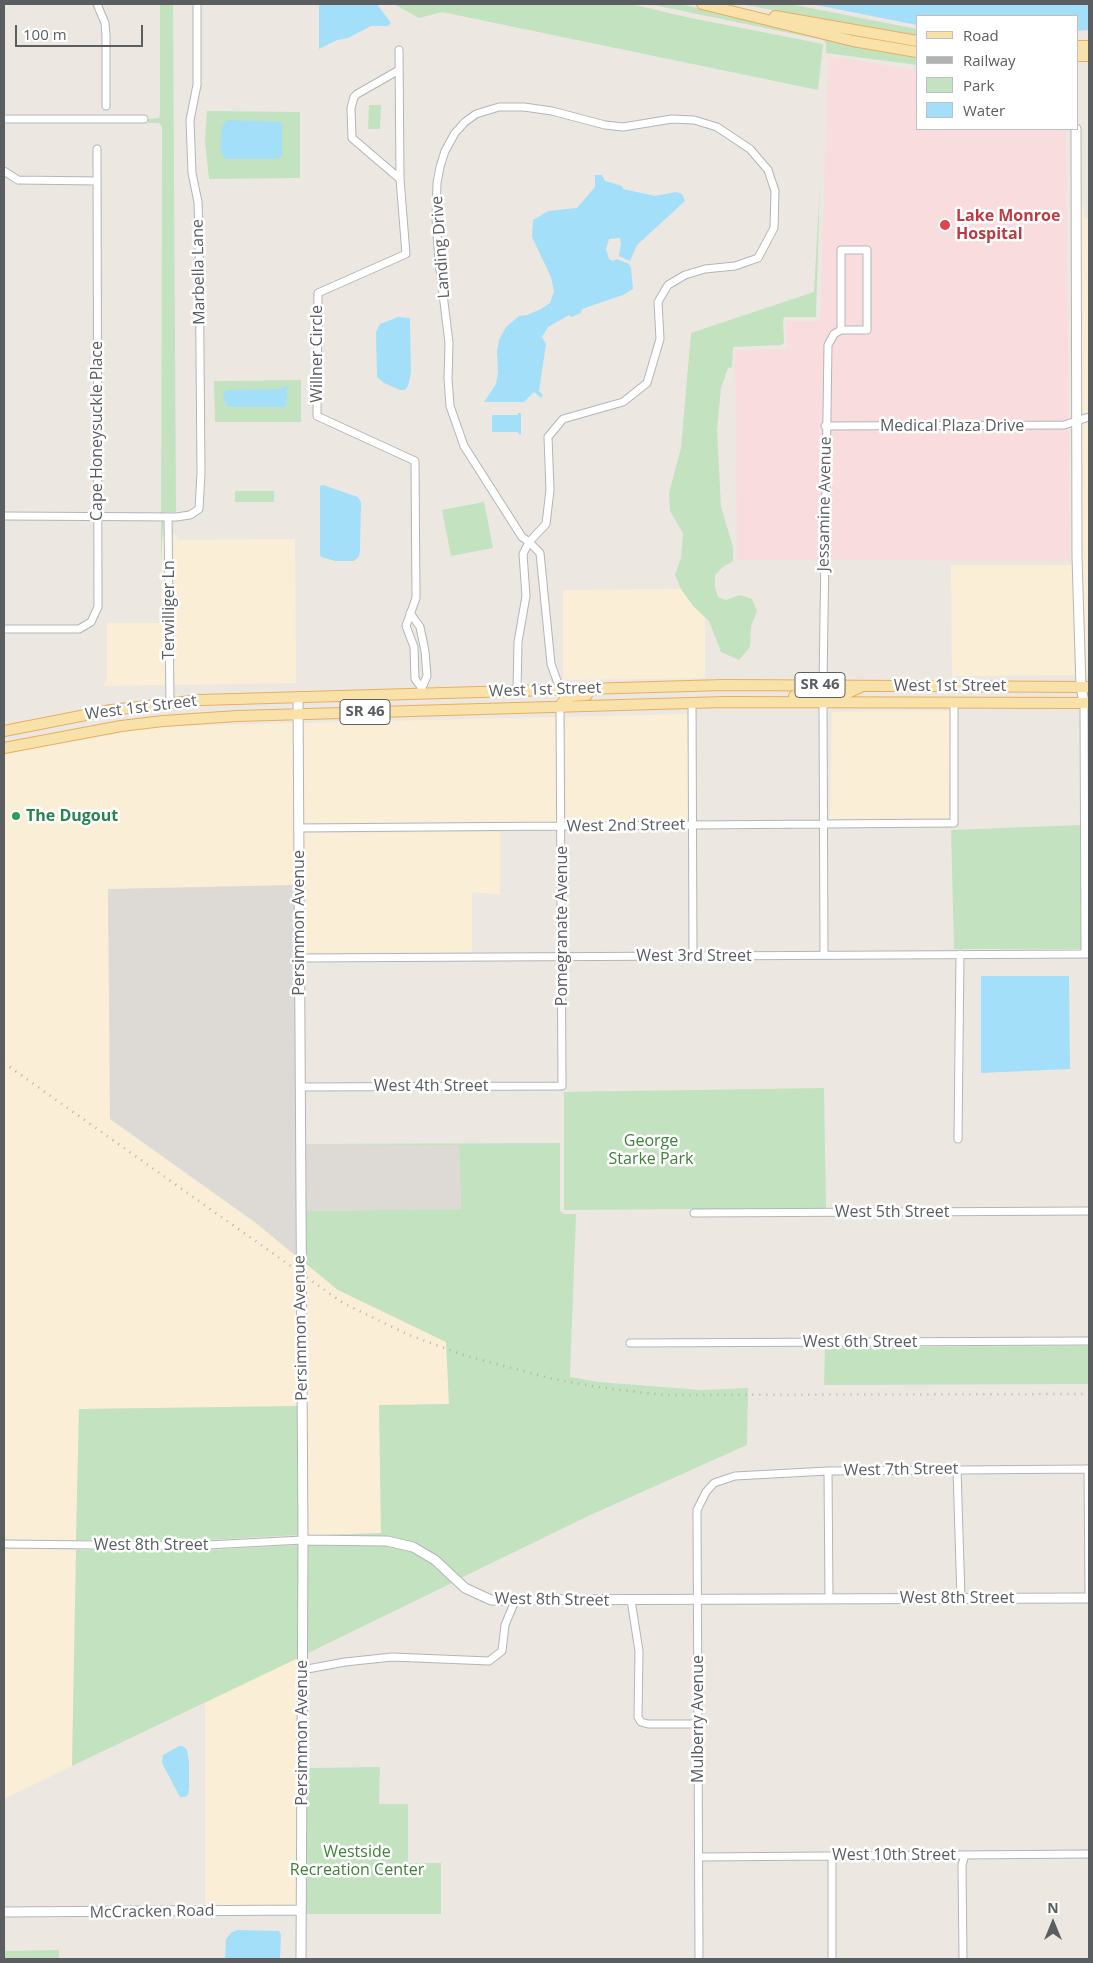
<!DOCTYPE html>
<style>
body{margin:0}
#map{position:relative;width:1093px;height:1963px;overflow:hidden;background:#ece8e1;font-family:"Open Sans",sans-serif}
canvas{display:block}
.frame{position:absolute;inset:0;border:5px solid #5a5e61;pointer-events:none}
.legend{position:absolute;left:916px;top:15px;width:162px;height:115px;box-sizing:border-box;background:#fff;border:1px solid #bdbfc0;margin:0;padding:6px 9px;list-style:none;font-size:15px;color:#5a5e61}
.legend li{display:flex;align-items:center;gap:10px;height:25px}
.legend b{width:25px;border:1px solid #bdbfc0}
.north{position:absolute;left:1028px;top:1898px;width:50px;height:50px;-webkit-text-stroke:4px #fff;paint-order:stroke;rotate:0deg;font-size:14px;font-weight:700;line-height:20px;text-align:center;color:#5a5e61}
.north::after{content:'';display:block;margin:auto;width:18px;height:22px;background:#5a5e61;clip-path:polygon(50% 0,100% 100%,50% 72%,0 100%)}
.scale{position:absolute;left:15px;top:25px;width:128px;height:22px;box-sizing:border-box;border:2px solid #5a5e61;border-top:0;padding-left:6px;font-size:15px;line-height:18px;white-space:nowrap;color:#5a5e61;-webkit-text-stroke:4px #fff;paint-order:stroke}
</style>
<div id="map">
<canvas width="1093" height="1963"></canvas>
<div class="frame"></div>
<ul class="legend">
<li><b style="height:6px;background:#f9e2a9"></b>Road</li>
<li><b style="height:6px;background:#b0b1b1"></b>Railway</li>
<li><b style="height:14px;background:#c3e2bf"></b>Park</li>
<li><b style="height:14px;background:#a4dff9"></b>Water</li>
</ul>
<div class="north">N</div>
<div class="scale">100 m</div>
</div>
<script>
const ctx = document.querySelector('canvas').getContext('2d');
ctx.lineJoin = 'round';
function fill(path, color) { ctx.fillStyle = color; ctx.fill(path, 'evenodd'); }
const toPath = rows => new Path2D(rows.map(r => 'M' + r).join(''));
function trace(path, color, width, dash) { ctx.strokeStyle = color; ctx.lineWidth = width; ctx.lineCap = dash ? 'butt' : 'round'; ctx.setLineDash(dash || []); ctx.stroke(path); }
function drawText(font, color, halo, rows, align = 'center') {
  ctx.font = font + ' "Open Sans",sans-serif'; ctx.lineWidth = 5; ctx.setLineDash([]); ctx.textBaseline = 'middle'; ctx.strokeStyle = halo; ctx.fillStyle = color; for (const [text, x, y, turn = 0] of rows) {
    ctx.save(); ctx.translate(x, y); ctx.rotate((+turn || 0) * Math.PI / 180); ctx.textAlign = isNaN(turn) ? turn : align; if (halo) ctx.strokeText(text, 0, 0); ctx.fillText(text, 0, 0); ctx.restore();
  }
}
fill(toPath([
 [1081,206,1083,206,1085,218,1089,219,1089,412,1081,414],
 [1089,422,1089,675,1085,675,1082,557,1081,424],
 [162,535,164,535,165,685,103,686,107,680,107,623,161,623],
 [173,535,176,535,177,539,180,540,295,539,296,683,174,685],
 [1073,563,1076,675,952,676,951,565,1070,565],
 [681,589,693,606,705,617,705,678,563,680,563,590],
 [950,711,949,818,830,819,832,712],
 [688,714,688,820,566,822,565,717],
 [556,717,557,822,303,823,302,723],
 [294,723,294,885,108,890,110,1119,256,1223,296,1256,298,1406,79,1409,76,1540,4,1539,4,754,154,727],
 [500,832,500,895,472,892,472,952,303,953,303,833],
 [305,1263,338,1290,446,1342,449,1404,379,1406,381,1533,308,1535],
 [4,1549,76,1550,72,1766,4,1799],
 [298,1658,296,1905,205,1907,205,1703]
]), '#fbeed7');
fill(toPath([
 [294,885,296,1087,296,1256,256,1223,110,1119,108,889],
 [305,1144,459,1144,461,1209,305,1211]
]), '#dddad6');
fill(toPath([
 [828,56,917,70,917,129,1066,129,1070,561,737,560,735,350,787,349,786,321,820,321]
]), '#f9ddde');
fill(toPath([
 [160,4,173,4,176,512,164,512,161,566,162,127,159,123,148,123,148,119,159,118,160,115],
 [394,4,631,4,686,17,823,44,818,90,442,12,419,18],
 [649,4,681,4,852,46,917,57,917,65,826,53,826,43,823,40],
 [741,4,790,4,917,29,917,36,854,26],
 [369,105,381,105,380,129,368,129],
 [207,111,300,112,300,178,209,179,205,141],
 [820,183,816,317,784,317,783,321,784,343,781,345,733,347,732,367,728,368,721,388,717,430,721,507,733,547,733,561,723,567,715,575,715,587,718,597,726,600,740,595,752,599,757,611,751,626,750,647,739,660,721,652,709,621,693,606,681,589,675,575,681,558,683,533,670,511,669,493,681,448,691,333,814,292],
 [301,380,301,422,215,422,214,381],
 [235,491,274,491,274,502,235,502],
 [484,502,493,548,451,556,442,510],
 [1081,825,1081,949,954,949,951,830],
 [824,1088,826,1208,564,1210,564,1092],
 [560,1143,560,1211,564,1214,576,1214,570,1377,599,1382,701,1390,748,1388,747,1445,586,1517,461,1578,437,1556,414,1542,387,1536,323,1535,381,1533,379,1405,449,1404,446,1342,338,1290,305,1263,305,1211,461,1209,459,1145,305,1144],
 [1089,1346,1089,1384,824,1385,825,1347],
 [298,1406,299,1535,188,1541,76,1540,79,1409],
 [299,1545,298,1658,72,1766,76,1550,188,1551],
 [308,1545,386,1546,412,1552,433,1564,452,1583,306,1654],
 [380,1767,379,1804,408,1804,408,1863,441,1863,441,1914,305,1914,307,1768],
 [59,1950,59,1959,4,1959,4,1951]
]), '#c3e2bf');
fill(toPath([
 [319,4,377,4,391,23,388,26,371,26,348,38,337,40,319,49],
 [811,4,1089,4,1089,30,1077,31,1077,16,917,16,917,25],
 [227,120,282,122,282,156,277,159,225,159,221,152,221,135,223,125],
 [595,175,602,175,605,181,622,186,623,189,655,196,676,192,682,194,685,201,637,245,630,261,619,256,621,244,620,238,609,239,606,249,609,259,613,261,617,259,629,264,631,268,633,289,623,295,582,309,581,313,571,317,569,315,548,327,542,337,546,344,539,391,543,395,541,398,534,392,524,402,484,402,496,384,498,373,497,352,499,340,506,327,519,316,527,315,541,309,550,303,554,292,551,277,532,237,533,220,548,211,577,208,595,187],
 [398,317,410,318,410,321,411,373,408,386,405,390,400,390,384,383,377,377,376,332,380,324],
 [287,386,289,387,287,389,287,404,284,407,231,407,227,406,223,398,225,391,228,390,280,389],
 [518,413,521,413,521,434,518,434,518,432,492,432,492,415,518,415],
 [323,485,358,497,361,502,360,550,359,556,354,561,335,561,321,557,320,554,320,486],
 [981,976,1069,976,1070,1069,981,1073],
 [179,1746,183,1746,187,1750,189,1762,189,1789,188,1795,185,1797,180,1797,162,1763,163,1755],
 [238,1930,279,1931,281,1935,280,1959,225,1959,226,1939,232,1932]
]), '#a4dff9');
const minor = toPath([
 [97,4,105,23,106,35,106,106],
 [399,50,400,179,406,254,318,293,317,416,415,461,416,598,406,626,414,647,415,679,421,687],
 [399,70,357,94,354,97,351,108,352,138,400,179],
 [4,119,144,119],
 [4,171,18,180,97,181],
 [825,426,1064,425,1089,417],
 [4,516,176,517,190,515,199,509,201,473,199,236,198,202,192,173,190,120,197,85,197,4],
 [168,517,170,702],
 [410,613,420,627,425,651,427,676,421,690],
 [4,629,79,629,91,622,98,607,97,149],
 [823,685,828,345,834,334,841,330,867,330,867,250,841,250,841,330],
 [517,691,518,642,526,596,523,554,529,542,546,524,550,490,548,437,563,419,623,402,647,383,660,339,658,302,668,285,685,275,705,269,735,266,758,258,774,228,775,191,768,170,750,149,717,127,694,120,672,119,623,127,605,125,552,111,524,107,499,107,476,114,465,122,455,133,445,151,440,167,437,183,436,219,439,261,449,343,448,379,450,406,464,446,522,537,529,542,540,553,551,664,560,689],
 [692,702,693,956],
 [823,702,824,955],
 [1084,703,1085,954],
 [298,828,954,823,954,703],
 [299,958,1089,954],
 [300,1087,562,1086,560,706],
 [958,1139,960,954],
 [694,1213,1089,1211],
 [630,1343,1089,1341],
 [957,1469,961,1599],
 [1088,1469,1089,1598],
 [828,1471,829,1599],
 [4,1544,188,1546,303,1540],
 [631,1600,639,1651,638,1717,641,1722,648,1724,698,1724],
 [302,1670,345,1662,392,1657,489,1661,502,1651,505,1625,515,1601],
 [832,1856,832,1959],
 [699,1857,1089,1854],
 [699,1959,697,1510,706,1492,714,1483,735,1476,828,1471,1089,1469],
 [963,1959,962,1865,965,1855]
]);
const tertiary = toPath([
 [1076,129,1077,557,1081,687,1084,703],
 [298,697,303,1540,301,1959],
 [303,1540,387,1541,413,1547,435,1560,465,1588,491,1600,1089,1598],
 [4,1912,301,1910]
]);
const primary = toPath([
 [702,4,853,41,917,52],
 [775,16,917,41],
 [1077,46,1089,46],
 [1077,56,1089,56],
 [794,696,806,696,823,685],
 [823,702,834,694,850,692,859,688],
 [560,706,565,699,571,696,587,695],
 [4,731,111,710,200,700,724,685,1089,687],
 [4,748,121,726,163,721,237,716,726,702,1089,703]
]);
trace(minor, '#b2b5b8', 9);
trace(tertiary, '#b2b5b8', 11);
trace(primary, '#e7af5f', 12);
trace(minor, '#fff', 7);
trace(tertiary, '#fff', 9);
trace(primary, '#f9e2a9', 10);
trace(toPath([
 [4,1063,343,1303,409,1335,463,1355,549,1378,597,1387,663,1395,1089,1394]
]), '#b0b1b1', 2.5, [1, 6]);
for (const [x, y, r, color] of [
 [945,225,6,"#e0444e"],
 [16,816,5,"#2e9e5b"]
]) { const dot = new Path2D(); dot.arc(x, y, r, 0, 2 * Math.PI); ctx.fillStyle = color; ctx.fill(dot); trace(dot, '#fff', 2); }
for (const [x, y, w] of [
 [820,685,50],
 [365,712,50]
]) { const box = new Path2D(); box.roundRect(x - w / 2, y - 12.5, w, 25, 4); ctx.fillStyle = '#fff'; ctx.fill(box); trace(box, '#5a5e61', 1); }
drawText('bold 15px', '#5a5e61', null, [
 ["SR 46",820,685],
 ["SR 46",365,712]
]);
drawText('bold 16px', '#be3a42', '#fff', [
 ["Lake Monroe",956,216],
 ["Hospital",956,234]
], 'left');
drawText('16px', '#5a5e61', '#fff', [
 ["Landing Drive",441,247,-94],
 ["Marbella Lane",199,272,-91],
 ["Willner Circle",317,354,-90],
 ["Medical Plaza Drive",952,426],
 ["Cape Honeysuckle Place",97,431,-90],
 ["Jessamine Avenue",825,504,-89],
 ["Terwilliger Ln",169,610,-90],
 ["West 1st Street",950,686],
 ["West 1st Street",545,690,-2],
 ["West 1st Street",141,708,-7],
 ["West 2nd Street",626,826,-1],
 ["Persimmon Avenue",299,923,-90],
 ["Pomegranate Avenue",562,926,-90],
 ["West 3rd Street",694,956],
 ["West 4th Street",431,1086],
 ["West 5th Street",892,1212],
 ["Persimmon Avenue",301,1328,-91],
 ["West 6th Street",860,1342],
 ["West 7th Street",901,1470,-1],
 ["West 8th Street",151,1545],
 ["West 8th Street",957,1598],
 ["West 8th Street",552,1600,1],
 ["Mulberry Avenue",698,1719,-90],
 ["Persimmon Avenue",302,1733,-90],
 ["West 10th Street",894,1855],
 ["McCracken Road",152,1912,-1]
]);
drawText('bold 16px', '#27864d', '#fff', [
 ["The Dugout",26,816]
], 'left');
drawText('16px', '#40803a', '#fff', [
 ["George",651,1141],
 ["Starke Park",651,1159],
 ["Westside",357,1852],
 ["Recreation Center",357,1870]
]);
</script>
